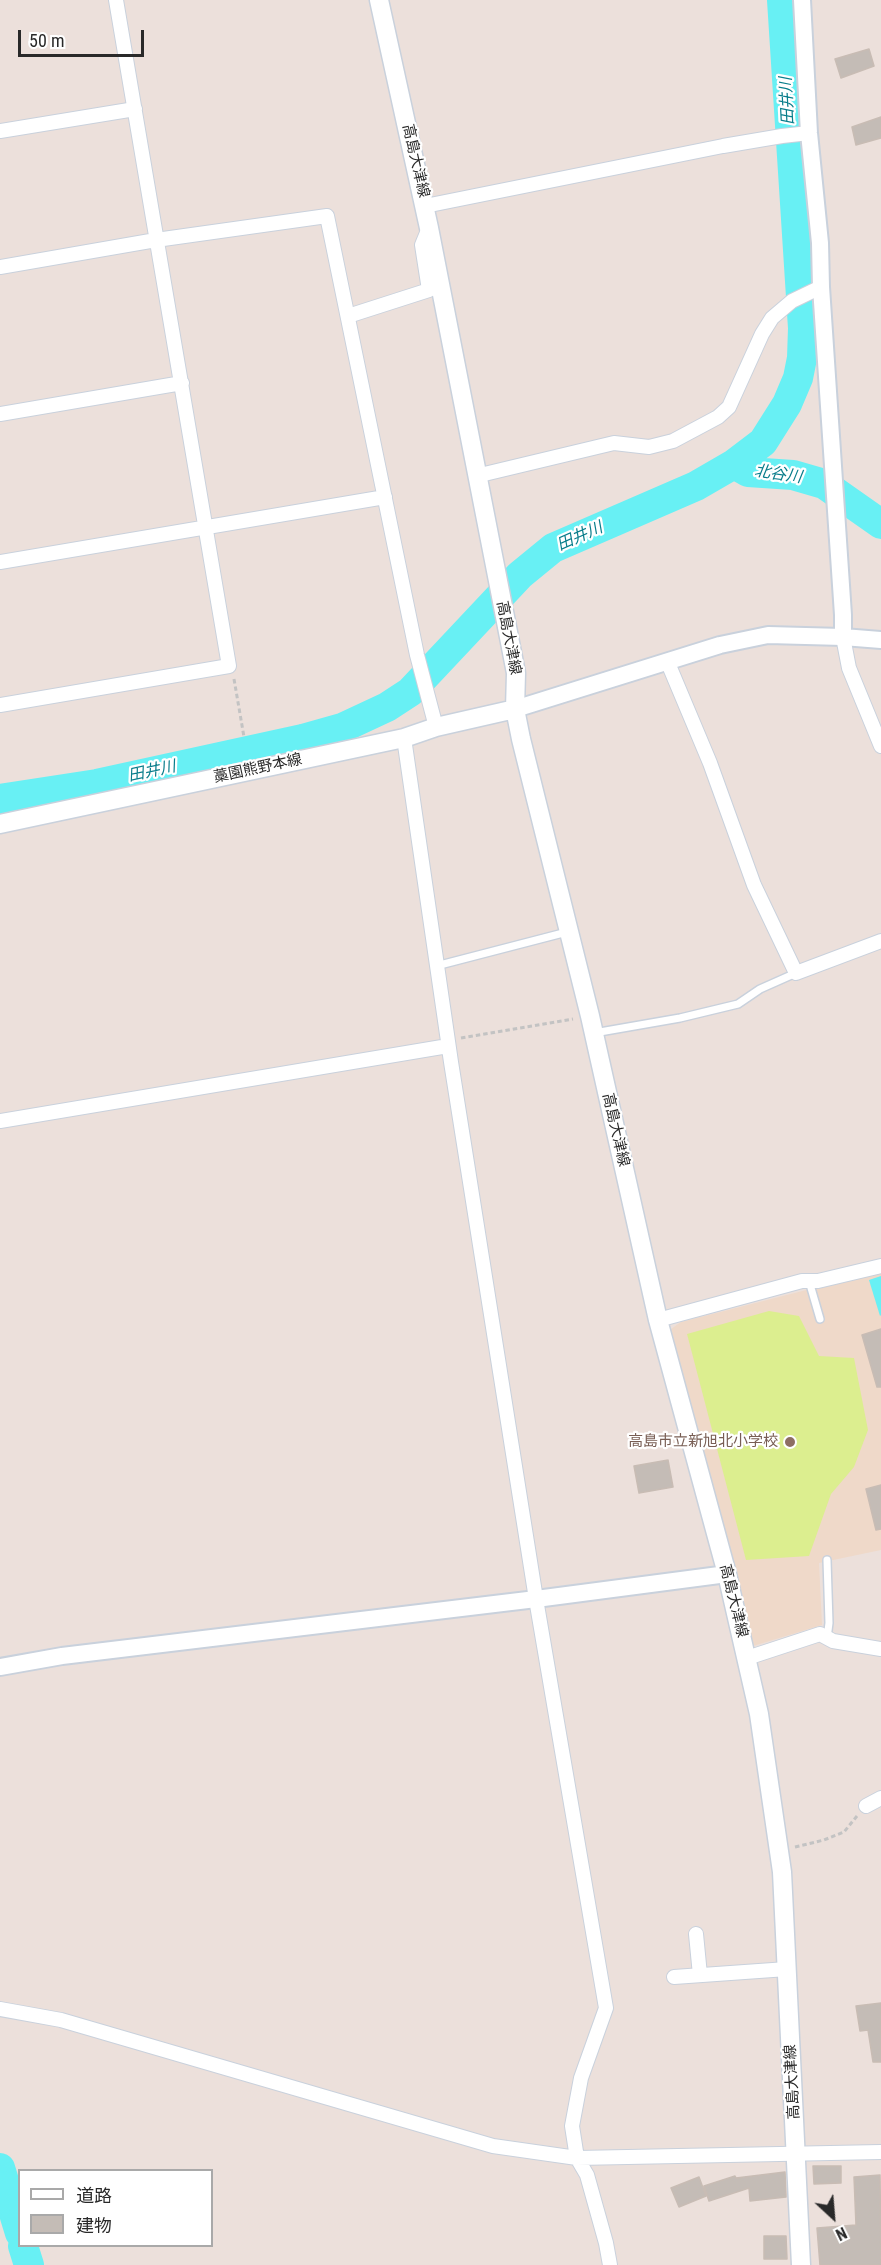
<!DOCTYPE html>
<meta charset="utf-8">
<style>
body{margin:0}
#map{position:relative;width:881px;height:2265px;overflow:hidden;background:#ece0db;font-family:"Roboto Condensed","Noto Sans JP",sans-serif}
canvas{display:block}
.legend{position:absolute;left:18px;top:2169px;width:195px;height:78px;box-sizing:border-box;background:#fff;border:2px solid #a9a9a9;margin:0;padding:8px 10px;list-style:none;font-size:18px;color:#292929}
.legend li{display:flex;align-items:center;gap:12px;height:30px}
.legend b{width:30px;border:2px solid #a9a9a9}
.north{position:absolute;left:803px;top:2187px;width:60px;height:60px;-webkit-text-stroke:4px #fff;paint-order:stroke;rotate:154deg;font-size:16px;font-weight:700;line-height:24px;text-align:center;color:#292929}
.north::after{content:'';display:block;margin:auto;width:21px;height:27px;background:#292929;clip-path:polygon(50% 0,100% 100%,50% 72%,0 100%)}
.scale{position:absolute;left:18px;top:30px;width:126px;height:27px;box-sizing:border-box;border:3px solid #292929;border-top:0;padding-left:8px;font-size:18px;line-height:21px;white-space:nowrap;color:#292929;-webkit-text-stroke:4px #fff;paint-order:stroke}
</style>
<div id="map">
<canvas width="881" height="2265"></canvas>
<ul class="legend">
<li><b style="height:8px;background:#fff"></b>道路</li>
<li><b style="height:16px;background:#c4bcb6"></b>建物</li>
</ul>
<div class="north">N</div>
<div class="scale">50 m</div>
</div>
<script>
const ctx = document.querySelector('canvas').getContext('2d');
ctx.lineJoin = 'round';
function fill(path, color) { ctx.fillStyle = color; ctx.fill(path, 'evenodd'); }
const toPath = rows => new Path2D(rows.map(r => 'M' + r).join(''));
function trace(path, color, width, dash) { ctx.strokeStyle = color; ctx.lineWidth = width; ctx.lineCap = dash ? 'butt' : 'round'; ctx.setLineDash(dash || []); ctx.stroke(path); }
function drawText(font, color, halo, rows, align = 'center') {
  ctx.font = font + ' "Roboto Condensed","Noto Sans JP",sans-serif'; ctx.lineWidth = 4.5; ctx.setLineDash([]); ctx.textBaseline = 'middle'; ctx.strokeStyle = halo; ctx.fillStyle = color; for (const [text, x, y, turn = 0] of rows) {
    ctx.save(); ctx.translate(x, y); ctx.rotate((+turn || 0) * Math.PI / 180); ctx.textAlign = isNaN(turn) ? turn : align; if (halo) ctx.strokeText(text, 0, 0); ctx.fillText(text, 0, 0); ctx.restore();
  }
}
fill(toPath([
 [881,1271,881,1550,819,1563,822,1625,753,1646,669,1335,671,1329,681,1322]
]), '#efd9c9');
fill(toPath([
 [769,1311,799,1316,819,1356,854,1358,868,1430,854,1467,831,1494,809,1556,746,1560,687,1334]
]), '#dcee8f');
fill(toPath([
 [881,1276,881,1315,880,1316,869,1280]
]), '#68f0f4');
trace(toPath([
 [734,464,748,472,793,475,824,484,881,524],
 [0,799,97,784,303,739,342,728,387,707,410,692,520,575,553,548,696,486,734,464,763,442,787,404,798,378,802,358,803,328,782,0],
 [0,2168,20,2233],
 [23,2246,29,2265]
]), '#68f0f4', 30);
const building = toPath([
 [869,49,874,66,841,78,835,59,869,49],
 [881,117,881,138,856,145,852,127,881,117],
 [881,1329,881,1387,877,1387,862,1335,881,1329],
 [668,1460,673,1487,639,1493,634,1466,668,1460],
 [881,1485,881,1529,876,1530,866,1489,881,1485],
 [881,2003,881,2062,873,2062,868,2030,860,2031,856,2006,881,2003],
 [813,2166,841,2166,841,2183,814,2184,813,2166],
 [785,2172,786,2197,750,2201,749,2188,709,2201,704,2186,735,2176,736,2178,785,2172],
 [880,2175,881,2265,820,2265,817,2228,856,2225,854,2177,880,2175],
 [699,2177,706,2196,679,2207,671,2188,699,2177],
 [764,2236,786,2236,787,2259,764,2259,764,2236]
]);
fill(building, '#c4bcb6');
trace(building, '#c8bcb4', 1.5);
const service = toPath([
 [436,966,567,932],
 [594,1033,680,1018,738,1004,760,989,796,973],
 [809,1281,820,1319],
 [827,1560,829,1623,827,1638]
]);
const minor = toPath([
 [0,131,135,109],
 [425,206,723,146,782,136,809,133],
 [0,267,156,240,327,216,417,655,436,727],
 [348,316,429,290,422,245,429,228],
 [0,414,182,383],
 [476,476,614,443,649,447,673,441,718,417,729,407,762,334,772,318,792,301,821,287],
 [0,562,385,497],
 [843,637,849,668,881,746],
 [668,663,710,763,754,885,796,973,881,941],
 [0,705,229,666,116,0],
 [404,738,451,1062,536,1599,606,2008,581,2078,572,2126,577,2158,587,2175,606,2243,610,2265],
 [0,1121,448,1046],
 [658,1320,802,1281,818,1281,881,1266],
 [747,1658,820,1634,833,1641,881,1649],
 [866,1806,881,1798],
 [696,1934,700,1975],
 [674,1977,787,1969],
 [0,2009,61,2020,493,2146,577,2158,881,2152]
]);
const tertiary = toPath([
 [802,0,809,133,820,243,821,287,843,615,843,637],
 [515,709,720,645,768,635,843,637,881,640],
 [0,1667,62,1656,536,1599,727,1574]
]);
const secondary = toPath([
 [379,0,429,228,516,673,515,709,521,739,590,1016,658,1320,727,1574,759,1714,782,1872,801,2265],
 [0,824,404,738,436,727,515,709]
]);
trace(service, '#c9d1dc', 10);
trace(minor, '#c9d1dc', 16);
trace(tertiary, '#c9d1dc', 20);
trace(secondary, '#c9d1dc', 21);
trace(toPath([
 [234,679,244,737],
 [461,1038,573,1019],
 [795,1847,824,1840,844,1832,857,1816]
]), '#c3c3c3', 3, [4.5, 3]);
trace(service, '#fff', 7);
trace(minor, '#fff', 14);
trace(tertiary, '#fff', 16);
trace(secondary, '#fff', 18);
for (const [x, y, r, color] of [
 [790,1442,6,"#8d6e63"]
]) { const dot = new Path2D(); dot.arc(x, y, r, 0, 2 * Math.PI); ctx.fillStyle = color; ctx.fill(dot); trace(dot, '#fff', 2); }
drawText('15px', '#292929', '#fff', [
 ["高島大津線",415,161,77],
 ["高島大津線",508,638,79],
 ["藁園熊野本線",258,769,-12],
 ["高島大津線",615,1130,77],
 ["高島大津線",733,1601,76],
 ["高島大津線",793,2082,-93]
]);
drawText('15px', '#785e54', '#fff', [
 ["高島市立新旭北小学校",778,1442]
], 'right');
drawText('italic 16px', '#087d8b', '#fff', [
 ["田井川",788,101,-93],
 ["北谷川",778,475,8],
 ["田井川",580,537,-24],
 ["田井川",152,772,-12]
]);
</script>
